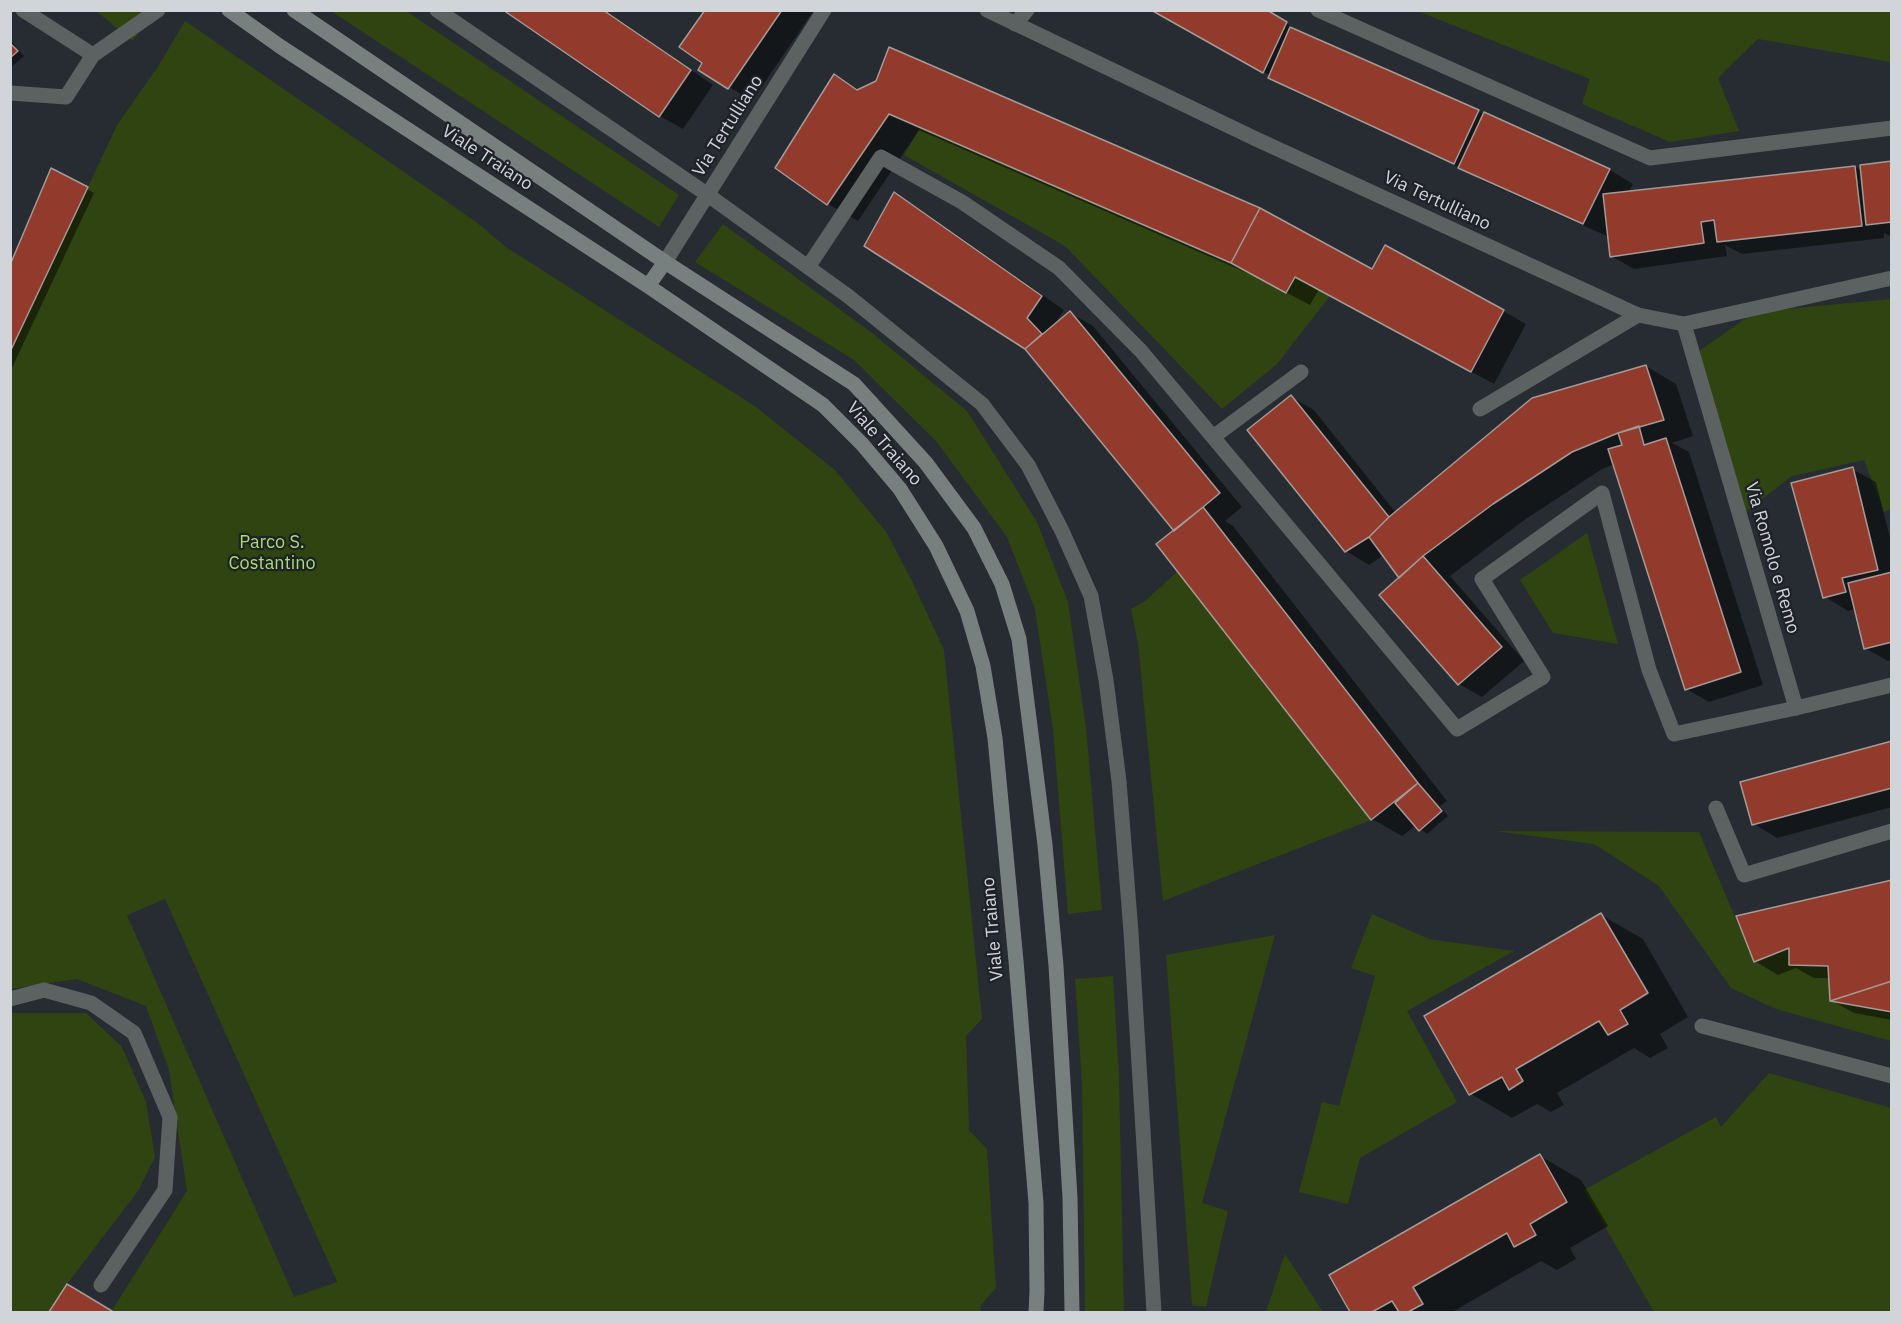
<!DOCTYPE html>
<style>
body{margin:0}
#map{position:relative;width:1902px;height:1323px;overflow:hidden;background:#272c32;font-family:"IBM Plex Sans",sans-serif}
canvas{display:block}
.frame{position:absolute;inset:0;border:12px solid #d1d4d8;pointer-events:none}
</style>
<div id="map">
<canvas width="1902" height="1323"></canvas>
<div class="frame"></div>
</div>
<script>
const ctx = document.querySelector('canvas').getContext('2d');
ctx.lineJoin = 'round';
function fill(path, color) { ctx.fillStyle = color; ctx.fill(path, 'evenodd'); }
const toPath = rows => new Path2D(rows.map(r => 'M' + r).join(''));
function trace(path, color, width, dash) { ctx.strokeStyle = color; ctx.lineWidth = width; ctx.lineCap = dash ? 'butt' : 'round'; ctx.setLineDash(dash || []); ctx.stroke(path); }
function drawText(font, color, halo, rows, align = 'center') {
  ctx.font = font + ' "IBM Plex Sans",sans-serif'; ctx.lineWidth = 4.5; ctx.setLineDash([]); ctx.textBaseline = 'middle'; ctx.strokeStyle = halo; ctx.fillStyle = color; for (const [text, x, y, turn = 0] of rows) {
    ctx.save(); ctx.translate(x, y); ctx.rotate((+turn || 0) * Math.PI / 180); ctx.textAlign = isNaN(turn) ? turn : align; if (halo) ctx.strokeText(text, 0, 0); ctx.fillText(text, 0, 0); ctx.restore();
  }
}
fill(toPath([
 [96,11,153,11,133,41],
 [331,11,406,11,679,195,659,227],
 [1417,11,1891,11,1891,62,1758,39,1718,78,1739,131,1670,142,1582,104,1590,79],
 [185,21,475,221,506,247,756,407,835,470,887,533,913,583,944,650,982,1019,966,1036,969,1130,987,1149,996,1288,981,1305,980,1312,111,1312,187,1191,169,1070,146,1006,77,979,11,989,11,352,117,125,159,65],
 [165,899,337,1281,337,1282,294,1297,127,915],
 [920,128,1231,263,1286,293,1295,277,1330,296,1277,364,1222,409,1065,246,904,155],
 [723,224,872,333,967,411,1037,522,1068,602,1086,728,1102,910,1068,914,1053,729,1035,609,1007,537,936,441,854,360,695,262],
 [1891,299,1891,509,1884,512,1864,460,1792,476,1745,512,1699,351,1755,312],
 [1587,533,1618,644,1553,633,1520,580],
 [1178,571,1371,820,1163,901,1138,643,1131,609,1145,601],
 [1495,831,1699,832,1754,962,1789,948,1790,965,1828,966,1830,1001,1891,1012,1891,1041,1776,1009,1731,988,1659,886,1594,844],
 [1372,914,1429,939,1514,951,1407,1011,1457,1102,1360,1158,1348,1204,1299,1192,1322,1102,1339,1106,1375,976,1351,968],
 [1275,935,1202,1203,1228,1211,1206,1307,1192,1305,1166,955],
 [1113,976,1119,1077,1124,1312,1085,1312,1082,1083,1075,979],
 [11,1013,86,1013,122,1047,146,1102,155,1157,138,1191,67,1284,49,1312,11,1312],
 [1769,1073,1891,1108,1891,1312,1654,1312,1584,1190,1716,1117,1721,1127],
 [1285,1254,1323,1312,1266,1312]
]), '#2f4411');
fill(toPath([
 [506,10,605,10,713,85,683,129,660,116],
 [707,10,814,10,752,101,700,69,704,63],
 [1153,10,1264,10,1309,37,1610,170,1633,184,1628,193,1855,167,1862,171,1892,163,1892,237,1884,233,1884,238,1742,254,1725,245,1727,256,1634,269,1611,256,1609,232,1607,236,1483,181,1461,168,1293,91,1270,78,1271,76],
 [10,40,24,56,10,68],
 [834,76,859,90,1373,271,1503,311,1526,324,1494,384,1319,289,1310,305,1261,279,919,130,858,221,828,204],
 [52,170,94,193,10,372,10,268],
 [894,194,917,207,1064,310,1054,325,1070,313,1093,326,1242,507,1225,521,1233,526,1447,801,1440,806,1448,816,1427,834,1416,825,1402,836,1372,819,1158,544,1175,531,1026,348],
 [1646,366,1676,384,1693,436,1672,443,1689,452,1763,685,1709,702,1686,689,1615,464,1602,469,1523,521,1450,576,1524,661,1482,697,1459,684,1400,578,1384,555,1369,565,1346,551,1291,397,1314,410,1396,513],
 [1852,469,1876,482,1892,546,1892,660,1888,661,1865,648,1855,609,1848,611,1825,597],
 [1892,742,1892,807,1777,838,1754,824],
 [1892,881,1892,1020,1854,1013,1831,1000,1830,978,1814,978,1796,968,1778,975,1755,961],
 [1601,915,1643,939,1688,1017,1660,1034,1668,1048,1650,1058,1634,1048,1557,1093,1564,1105,1551,1112,1537,1104,1512,1118,1471,1094,1426,1016],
 [1540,1156,1581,1180,1608,1226,1570,1248,1576,1259,1557,1270,1541,1261,1454,1311,1454,1312,1352,1312,1331,1276],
 [67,1286,113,1312,51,1312]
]), '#0007');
const building = toPath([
 [503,10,603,10,691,70,659,117,503,10],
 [705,10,782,10,728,89,698,70,702,63,679,47,705,10],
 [1151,10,1267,10,1287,22,1263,73,1151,10],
 [1290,27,1479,110,1454,164,1268,78,1290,27],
 [10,43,18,51,10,58,10,43],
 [889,47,1260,208,1231,263,889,114,827,205,775,168,834,74,857,90,876,81,889,47],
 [1484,112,1610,169,1583,224,1458,168,1484,112],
 [1892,161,1892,222,1866,225,1860,165,1892,161],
 [1855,166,1862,226,1717,242,1714,220,1701,222,1704,243,1610,257,1603,194,1855,166],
 [51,168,88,187,10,352,10,265,51,168],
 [894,192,1042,296,1027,318,1042,334,1025,349,864,246,894,192],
 [1260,208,1372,269,1385,245,1504,310,1471,372,1295,277,1286,293,1231,263,1260,208],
 [1070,311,1220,493,1174,531,1025,349,1070,311],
 [1646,365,1664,420,1618,433,1572,452,1493,504,1423,556,1399,578,1369,537,1389,517,1532,398,1646,365],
 [1291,395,1389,517,1369,537,1345,552,1247,430,1291,395],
 [1639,426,1644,445,1666,438,1741,672,1685,690,1608,449,1622,445,1618,433,1639,426],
 [1853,467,1878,570,1842,578,1846,592,1823,598,1791,483,1853,467],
 [1203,507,1418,783,1371,820,1156,544,1203,507],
 [1423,556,1502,647,1458,685,1379,595,1423,556],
 [1892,572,1892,642,1864,649,1848,583,1892,572],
 [1892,741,1892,788,1752,825,1740,782,1892,741],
 [1418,783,1442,811,1419,831,1395,803,1418,783],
 [1892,880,1892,981,1830,1001,1828,966,1789,965,1789,948,1754,962,1736,916,1892,880],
 [1601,913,1648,993,1620,1010,1628,1024,1608,1035,1599,1021,1516,1069,1523,1081,1509,1090,1502,1077,1469,1095,1424,1016,1601,913],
 [1892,981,1892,1012,1830,1001,1892,981],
 [1540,1154,1567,1202,1530,1224,1536,1235,1514,1247,1507,1233,1413,1287,1423,1304,1408,1312,1399,1312,1392,1301,1372,1312,1350,1312,1329,1275,1540,1154],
 [67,1284,112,1311,111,1312,49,1312,67,1284]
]);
fill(building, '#923a2b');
trace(building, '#a49a97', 1.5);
trace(toPath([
 [23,10,93,55],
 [437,10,708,195,848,296,982,404,1028,465,1062,531,1091,596,1106,680,1119,781,1131,932,1154,1312],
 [1318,10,1650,158,1892,128],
 [1015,24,1027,10],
 [10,93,66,97,93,55,158,10],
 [808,267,881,157,962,202,1059,268,1141,351,1457,729,1543,677,1482,579,1602,493,1649,670,1674,734,1796,708],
 [1480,409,1638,315],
 [1213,437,1301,372],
 [1716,808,1744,875,1892,831],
 [10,999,44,990,91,1003,134,1033,170,1117,165,1190,101,1285],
 [1702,1026,1892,1076]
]), '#5c6161', 15);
trace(toPath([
 [987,10,1256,139,1638,315,1684,324,1892,278],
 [665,262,824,10],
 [1684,324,1796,708,1892,685]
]), '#5c6161', 15);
trace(toPath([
 [229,10,281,47,648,286,823,405,862,444,900,489,936,546,967,611,983,666,995,738,1016,961,1036,1203,1037,1291,1036,1312],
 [294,10,665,262,854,384,926,463,974,528,1002,584,1019,639,1045,845,1056,966,1070,1198,1072,1312],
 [648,286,665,262]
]), '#777f7f', 15);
drawText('18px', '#d1d4d8', '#1e2228', [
 ["Via Tertulliano",728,126,-58],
 ["Viale Traiano",487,158,33],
 ["Via Tertulliano",1437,201,25],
 ["Viale Traiano",884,444,49],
 ["Via Romolo e Remo",1772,558,74],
 ["Viale Traiano",993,929,-95]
]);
drawText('18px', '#aadd6c', '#1e2228', [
 ["Parco S.",272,543],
 ["Costantino",272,564]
]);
</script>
